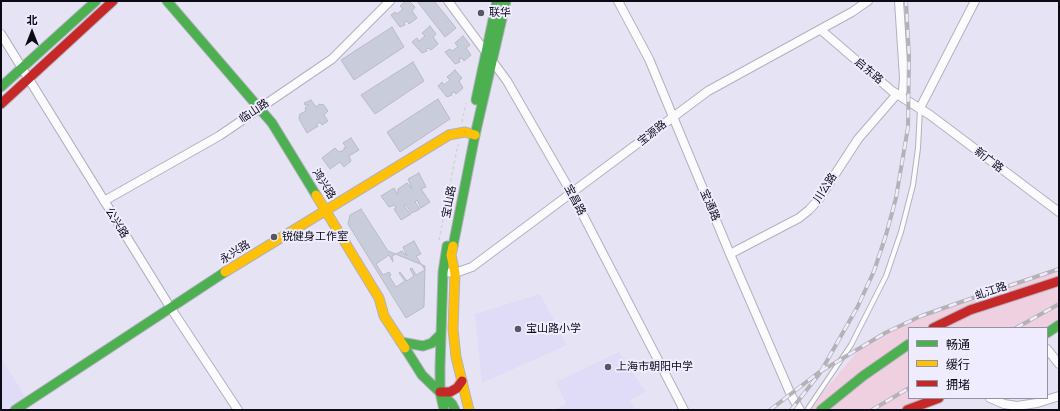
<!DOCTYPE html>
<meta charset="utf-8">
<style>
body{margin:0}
#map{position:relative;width:1060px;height:411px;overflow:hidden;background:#e6e4f4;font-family:"Golos Text","Noto Sans SC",sans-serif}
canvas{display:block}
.frame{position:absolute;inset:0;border:2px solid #0c0a14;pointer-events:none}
.legend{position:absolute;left:908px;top:327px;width:140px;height:72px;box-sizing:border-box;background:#efecff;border:1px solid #9492a1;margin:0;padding:5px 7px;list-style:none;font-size:12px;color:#0c0a14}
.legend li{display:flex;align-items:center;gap:8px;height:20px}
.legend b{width:20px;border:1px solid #9492a1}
.north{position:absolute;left:12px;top:12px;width:40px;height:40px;-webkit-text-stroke:3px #efecff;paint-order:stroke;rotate:0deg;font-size:11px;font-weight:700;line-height:16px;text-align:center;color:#0c0a14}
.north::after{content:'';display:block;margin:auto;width:14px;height:18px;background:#0c0a14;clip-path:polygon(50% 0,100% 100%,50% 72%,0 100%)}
</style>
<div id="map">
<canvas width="1060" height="411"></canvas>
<div class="frame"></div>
<ul class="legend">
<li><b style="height:5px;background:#4caf50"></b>畅通</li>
<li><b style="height:5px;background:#ffc107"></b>缓行</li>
<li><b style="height:5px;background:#c62828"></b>拥堵</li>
</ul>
<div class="north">北</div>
</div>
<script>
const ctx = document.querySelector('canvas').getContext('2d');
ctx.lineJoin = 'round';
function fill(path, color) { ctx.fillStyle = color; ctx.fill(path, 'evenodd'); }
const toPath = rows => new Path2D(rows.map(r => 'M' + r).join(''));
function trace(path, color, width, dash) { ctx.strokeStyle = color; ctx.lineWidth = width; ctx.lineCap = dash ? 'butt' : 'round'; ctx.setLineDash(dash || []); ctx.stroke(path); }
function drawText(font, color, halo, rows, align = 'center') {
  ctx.font = font + ' "Golos Text","Noto Sans SC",sans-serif'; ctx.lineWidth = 4; ctx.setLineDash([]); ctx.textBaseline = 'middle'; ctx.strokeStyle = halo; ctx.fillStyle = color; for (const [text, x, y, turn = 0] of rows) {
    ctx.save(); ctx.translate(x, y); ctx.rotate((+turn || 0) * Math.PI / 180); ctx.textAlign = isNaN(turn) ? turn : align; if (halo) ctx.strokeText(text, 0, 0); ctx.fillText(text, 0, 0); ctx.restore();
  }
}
fill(toPath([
 [540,294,567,345,482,383,475,314],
 [619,352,646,392,630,400,635,410,553,410,566,404,556,382],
 [1,358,26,398,8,410,1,410]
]), '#e0dbf7');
fill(toPath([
 [1059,269,1059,322,1047,328,909,328,909,398,931,398,902,410,808,410,857,352,885,333,921,316,958,303]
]), '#efd0e0');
const building = toPath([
 [406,1,409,1,415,7,412,11,417,18,409,24,407,21,404,22,405,25,400,27,391,15,395,12,397,14,403,9,400,6,406,1],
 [417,1,434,1,456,28,445,37,417,1],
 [430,26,436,34,433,37,438,44,431,50,428,48,426,49,427,51,422,53,412,42,417,38,419,41,425,36,422,33,430,26],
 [392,27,404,47,354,80,341,60,392,27],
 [463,36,470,45,466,48,471,55,464,61,462,58,459,59,460,62,455,64,445,52,450,49,452,51,458,47,455,43,463,36],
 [413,62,424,81,375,114,361,95,413,62],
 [455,70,462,78,459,81,463,88,456,94,454,92,451,93,452,95,447,97,438,86,442,82,444,85,450,80,447,77,455,70],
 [438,99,450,119,400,152,387,132,438,99],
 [311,100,316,107,320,104,320,105,323,104,328,111,324,115,328,121,322,125,320,122,316,125,318,126,307,133,299,119,300,114,306,111,305,108,309,105,305,105,304,103,311,100],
 [351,138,359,150,349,156,351,161,344,167,340,162,330,169,322,158,335,148,339,152,344,150,344,148,346,147,343,143,351,138],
 [419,173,426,187,421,189,430,202,421,208,417,200,415,202,420,209,412,213,405,204,404,206,411,214,401,220,394,209,396,208,394,205,389,207,381,196,394,188,398,195,398,189,407,183,412,189,408,179,419,173],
 [361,209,388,251,425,266,424,307,406,318,348,224,350,215,361,209],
 [414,241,421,254,416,256,425,270,416,275,412,268,410,269,414,276,407,281,400,272,399,273,405,281,396,287,389,276,391,275,389,272,383,275,376,264,389,255,393,262,392,256,402,251,407,256,403,247,414,241]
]);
fill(building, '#c8ccdb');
trace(building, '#b8bac6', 1);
const lane = toPath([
 [807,410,851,345,886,276,901,232,913,185,918,148,920,109]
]);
const street = toPath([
 [448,1,507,81,572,194,684,410],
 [618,1,649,59,730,254,791,395,800,410],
 [899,1,904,78,903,91,900,96],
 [821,30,892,91,930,115,1059,212],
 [1,34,170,307,238,410],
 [920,108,975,1],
 [104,201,219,136,332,59,390,1],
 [730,254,799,218,809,210,819,199,858,139,897,94],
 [443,272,455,273,472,267,708,91,852,12,868,1],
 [1047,349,1059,364],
 [990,398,1004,404,1017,406,1037,403,1059,396]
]);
const fast = toPath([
 [167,1,272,123,316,195],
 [1,87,96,1],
 [476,100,497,1],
 [453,246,475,135,506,1],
 [1047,333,1059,325],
 [401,342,423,346,432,343,441,334],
 [405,348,422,375,452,404,455,410],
 [15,410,225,272],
 [444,410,440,392,440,367,443,272,447,246],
 [821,410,863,376,909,344]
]);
const slow = toPath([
 [316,195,379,298,384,316,405,348],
 [453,246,451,255,455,273,453,329,456,357,469,410],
 [225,272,449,135,465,132,475,135]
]);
const jam = toPath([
 [1,104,113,1],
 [933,328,970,310,1059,281],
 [440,392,450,392,457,388,462,381],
 [907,410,939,398]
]);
trace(lane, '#b3b1be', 6);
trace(street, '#b3b1be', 10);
trace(fast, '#b3b1be', 11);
trace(slow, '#b3b1be', 11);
trace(jam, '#b3b1be', 11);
trace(toPath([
 [462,122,466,103],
 [439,240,458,144]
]), '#d2d1d6', 1.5, [3, 3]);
trace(lane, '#fbfbfd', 4);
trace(street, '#fbfbfd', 8);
trace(fast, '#4caf50', 9);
trace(slow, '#ffc107', 9);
trace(jam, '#c62828', 9);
const rail = toPath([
 [1016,328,1059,304],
 [770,410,818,373,885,333,921,316,958,303,1059,269],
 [791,410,820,373,858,306,874,271,886,235,896,198,908,127,909,56,906,1],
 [872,410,909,388]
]);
trace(rail, '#b3b2b6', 4);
trace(rail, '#efecff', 2.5, [8]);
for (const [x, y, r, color] of [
 [481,13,4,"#585662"],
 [274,237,4,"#585662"],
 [518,329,4,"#585662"],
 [608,367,4,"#585662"]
]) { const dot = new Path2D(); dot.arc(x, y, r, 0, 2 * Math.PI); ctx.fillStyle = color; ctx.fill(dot); trace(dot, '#efecff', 1.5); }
drawText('11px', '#0c0a14', '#efecff', [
 ["联华",489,13],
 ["锐健身工作室",282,237],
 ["宝山路小学",526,329],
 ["上海市朝阳中学",616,367]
], 'left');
drawText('11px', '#0c0a14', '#efecff', [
 ["启东路",869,71,40],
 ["临山路",254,111,-34],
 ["宝源路",652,133,-38],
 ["新广路",989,160,37],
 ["鸿兴路",324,184,58],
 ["川公路",825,188,-57],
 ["宝昌路",575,200,62],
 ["宝山路",449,202,-79],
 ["宝通路",710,205,67],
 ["公兴路",117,223,58],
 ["永兴路",235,252,-32],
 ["虬江路",991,291,-18]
]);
</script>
